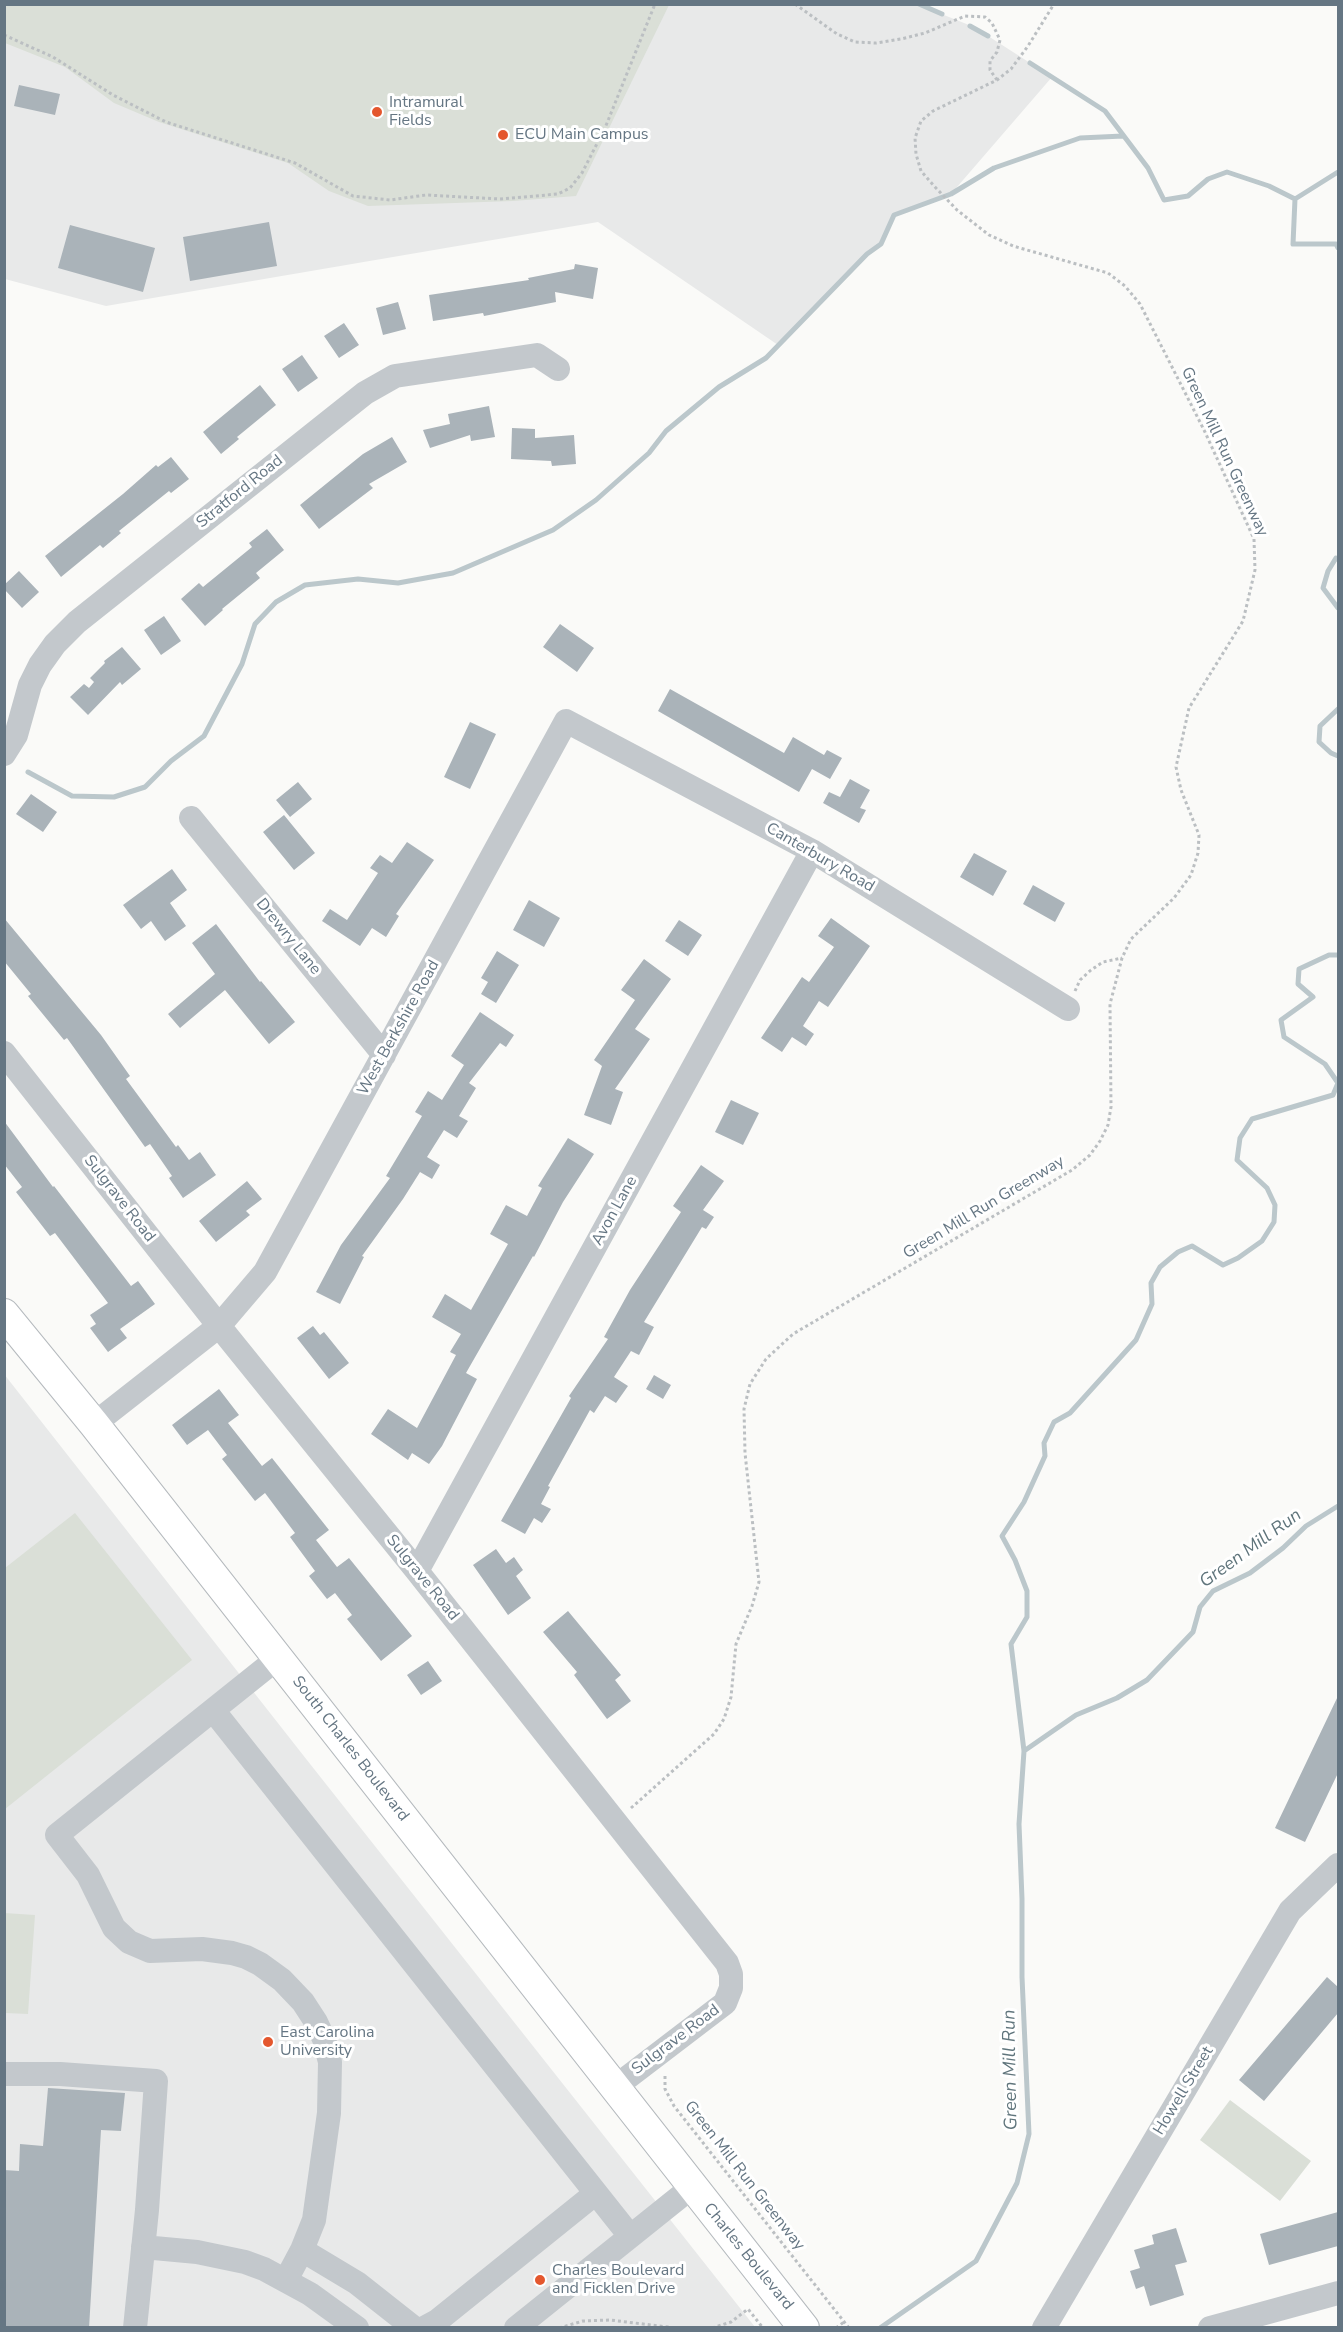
<!DOCTYPE html>
<style>
body{margin:0}
#map{position:relative;width:1343px;height:2332px;overflow:hidden;background:#fafaf8;font-family:"Nunito Sans",sans-serif}
canvas{display:block}
.frame{position:absolute;inset:0;border:6px solid #657683;pointer-events:none}
</style>
<div id="map">
<canvas width="1343" height="2332"></canvas>
<div class="frame"></div>
</div>
<script>
const ctx = document.querySelector('canvas').getContext('2d');
ctx.lineJoin = 'round';
function fill(path, color) { ctx.fillStyle = color; ctx.fill(path, 'evenodd'); }
const toPath = rows => new Path2D(rows.map(r => 'M' + r).join(''));
function trace(path, color, width, dash) { ctx.strokeStyle = color; ctx.lineWidth = width; ctx.lineCap = dash ? 'butt' : 'round'; ctx.setLineDash(dash || []); ctx.stroke(path); }
function drawText(font, color, halo, rows, align = 'center') {
  ctx.font = font + ' "Nunito Sans",sans-serif'; ctx.lineWidth = 6; ctx.setLineDash([]); ctx.textBaseline = 'middle'; ctx.strokeStyle = halo; ctx.fillStyle = color; for (const [text, x, y, turn = 0] of rows) {
    ctx.save(); ctx.translate(x, y); ctx.rotate((+turn || 0) * Math.PI / 180); ctx.textAlign = isNaN(turn) ? turn : align; if (halo) ctx.strokeText(text, 0, 0); ctx.fillText(text, 0, 0); ctx.restore();
  }
}
fill(toPath([
 [4,5,919,5,974,27,1052,77,951,194,894,215,881,244,867,254,778,345,598,222,106,306,5,279],
 [4,1374,303,1755,755,2327,5,2327]
]), '#e8e9e9');
fill(toPath([
 [5,4,669,4,669,5,576,196,513,201,368,206,329,191,288,163,159,122,114,103,65,67,5,43],
 [75,1513,192,1660,5,1809,5,1568],
 [4,1913,35,1915,28,2014,5,2013],
 [1230,2100,1311,2161,1280,2201,1200,2140]
]), '#dadfd7');
trace(toPath([
 [919,4,942,14],
 [970,26,988,36],
 [1030,63,1105,111,1148,168,1164,200,1188,196,1208,179,1227,172,1269,186,1295,199],
 [1338,172,1295,199,1293,244,1336,244,1338,248],
 [1338,559,1336,558,1328,571,1323,588,1338,608],
 [1338,709,1320,726,1319,742,1331,753,1338,756],
 [28,772,72,796,114,797,145,787,171,761,204,736,242,664,255,624,276,602,305,585,358,579,398,583,453,573,553,530,596,500,649,453,666,431,719,387,766,358,867,254,881,244,894,215,951,194,994,168,1080,138,1123,136],
 [1024,1751,1076,1715,1117,1698,1147,1680,1193,1632,1200,1607,1213,1591,1250,1573,1283,1548,1306,1526,1338,1506],
 [880,2328,976,2261,1017,2183,1029,2134,1022,1977,1022,1899,1019,1824,1024,1751,1011,1644,1027,1617,1027,1591,1015,1560,1002,1536,1024,1502,1045,1456,1044,1443,1054,1422,1070,1413,1136,1340,1152,1304,1151,1283,1160,1267,1178,1252,1192,1246,1223,1265,1238,1258,1262,1241,1274,1222,1275,1205,1267,1188,1237,1160,1240,1138,1252,1119,1333,1095,1338,1083,1325,1064,1284,1037,1281,1020,1313,997,1298,984,1299,969,1329,955,1338,955]
]), '#bbc7cb', 5);
fill(toPath([
 [19,85,60,94,55,115,14,106],
 [269,222,277,266,190,281,183,237],
 [70,225,155,248,143,292,58,268],
 [575,264,598,268,593,299,555,292,556,302,484,316,483,313,433,321,429,295,529,280,528,278,574,269],
 [398,302,406,329,383,335,376,308],
 [344,323,359,345,339,358,324,336],
 [302,355,318,378,298,392,282,369],
 [260,385,276,405,237,437,239,439,221,454,203,432],
 [489,406,495,437,471,441,470,435,430,448,423,430,450,424,448,414],
 [512,428,535,429,535,438,574,435,576,464,552,466,551,461,511,459],
 [392,437,407,462,369,484,373,488,319,529,300,505,363,454],
 [171,457,189,479,171,493,169,491,119,531,121,533,103,548,100,545,61,577,45,556,123,494,156,465,158,467],
 [267,529,284,550,256,573,260,578,222,609,223,610,205,626,181,599,199,583,203,587,252,547,249,543],
 [19,571,39,592,22,608,4,589,4,585],
 [164,616,181,641,161,655,144,630],
 [560,624,594,648,577,672,543,647],
 [122,647,141,669,122,685,120,682,88,715,70,697,84,684,89,688,94,682,90,678,105,663,104,661],
 [670,689,784,753,793,737,824,755,827,750,842,758,830,779,812,769,799,792,658,711],
 [470,722,496,734,470,789,444,777],
 [850,779,870,790,860,808,866,810,859,823,823,803,829,792,840,797],
 [298,782,312,799,290,817,276,800],
 [31,794,57,812,43,832,16,814],
 [284,815,315,853,294,870,263,832],
 [407,842,434,860,396,914,399,916,386,937,372,928,360,946,322,921,330,909,347,920,378,873,370,868,380,855,392,863],
 [974,853,1007,871,993,896,960,877],
 [172,869,187,890,170,903,186,926,165,941,151,921,141,929,123,905],
 [1033,885,1065,903,1055,922,1023,904],
 [529,900,560,918,544,947,513,930],
 [4,918,101,1035,130,1076,126,1079,176,1147,178,1145,189,1160,200,1152,216,1175,183,1198,169,1178,172,1176,150,1144,145,1147,67,1038,64,1040,28,996,31,994,4,961],
 [831,918,870,946,828,1007,819,1001,803,1026,814,1034,806,1046,792,1037,782,1052,761,1038,802,977,809,982,834,947,818,936],
 [679,920,702,935,688,956,665,941],
 [216,924,260,982,261,981,295,1022,269,1044,225,990,180,1028,168,1014,215,974,192,943],
 [497,951,519,965,496,1003,481,994,488,982,481,978],
 [644,959,671,979,635,1029,650,1039,615,1089,623,1092,611,1125,584,1115,602,1066,594,1060,635,1000,621,990],
 [480,1012,514,1035,506,1047,500,1043,469,1083,476,1088,459,1116,468,1121,457,1138,444,1130,427,1157,440,1165,432,1179,420,1172,403,1199,362,1256,364,1257,340,1304,316,1292,341,1245,390,1178,386,1176,422,1116,415,1112,428,1091,442,1100,464,1065,451,1056],
 [731,1100,759,1113,743,1145,715,1132],
 [4,1121,53,1187,54,1186,131,1286,138,1281,155,1304,120,1329,127,1338,108,1352,90,1328,96,1324,90,1315,108,1303,55,1233,50,1236,16,1192,22,1187,4,1164],
 [568,1138,594,1154,563,1202,534,1257,533,1256,466,1373,477,1379,442,1446,429,1464,412,1453,408,1460,371,1434,388,1409,417,1428,456,1355,450,1352,461,1334,432,1317,445,1294,471,1310,508,1244,490,1234,506,1205,527,1216,542,1188,538,1186],
 [701,1165,724,1181,703,1210,714,1217,706,1229,702,1227,644,1322,654,1327,639,1355,631,1351,614,1377,628,1386,616,1403,605,1396,594,1413,590,1410,548,1486,550,1487,541,1504,551,1509,542,1523,534,1518,525,1534,501,1521,571,1398,569,1396,608,1339,604,1337,630,1290,681,1212,673,1206],
 [247,1181,262,1199,246,1211,250,1215,216,1242,199,1221],
 [313,1326,320,1335,324,1332,349,1363,329,1379,297,1338],
 [654,1375,671,1385,663,1399,646,1389],
 [219,1389,239,1415,228,1423,262,1466,272,1458,329,1530,316,1540,337,1567,349,1558,412,1636,381,1661,347,1619,352,1615,335,1593,327,1599,309,1576,315,1571,290,1537,295,1533,265,1493,255,1501,222,1459,227,1455,208,1430,187,1445,172,1425],
 [496,1549,506,1563,514,1557,523,1570,516,1576,531,1598,508,1615,473,1565],
 [568,1611,621,1675,615,1680,631,1701,607,1719,574,1675,577,1672,543,1632],
 [428,1661,442,1681,421,1695,407,1675],
 [1338,1696,1338,1773,1305,1842,1275,1828],
 [1327,1977,1338,1987,1338,2013,1264,2101,1239,2080],
 [48,2088,125,2093,121,2131,101,2130,89,2328,5,2328,4,2170,19,2171,20,2144,43,2146],
 [1338,2212,1338,2246,1269,2265,1260,2234],
 [1176,2228,1187,2262,1175,2265,1184,2295,1150,2306,1144,2286,1136,2289,1130,2271,1140,2268,1134,2250,1154,2244,1152,2235]
]), '#aab3b9');
const major = toPath([
 [4,1314,94,1424,804,2328]
]);
trace(major, '#b5babe', 32);
trace(toPath([
 [795,4,837,34,855,42,876,43,901,39,925,33,965,16,985,17,992,23,1000,40,997,52,990,61,990,70,997,80],
 [4,35,53,57,113,95,166,122,295,163,353,196,390,200,426,195,500,199,558,194,570,188,582,173,605,128,655,4],
 [1075,991,1080,980,1091,970,1103,962,1122,958],
 [631,1808,714,1734,724,1719,731,1697,736,1644,752,1606,759,1582,745,1453,744,1409,750,1384,766,1359,793,1334,1072,1170,1090,1155,1100,1141,1108,1125,1111,1107,1110,1004,1122,958,1131,939,1174,898,1191,875,1198,853,1199,835,1181,790,1176,767,1189,708,1243,621,1255,570,1254,539,1204,430,1140,304,1125,286,1108,273,1013,246,989,235,957,210,934,186,921,171,916,154,915,138,921,121,933,111,997,80,1011,69,1028,46,1054,4],
 [665,2076,665,2089,674,2106,849,2328],
 [559,2328,583,2321,610,2320,676,2328],
 [712,2328,731,2322,748,2309,763,2328],
 [836,2328,844,2322]
]), '#bbbfc2', 3, [3, 3]);
trace(toPath([
 [4,754,16,735,30,685,40,665,55,644,77,622,365,393,395,376,537,355,558,369],
 [191,818,384,1055],
 [4,1053,219,1326,417,1571,727,1963,731,1974,731,1988,725,2003,615,2087],
 [94,1424,219,1326,265,1272,566,721,812,851,1068,1009],
 [417,1571,812,851],
 [278,1658,213,1710,630,2236],
 [213,1710,57,1835,88,1875,114,1928,129,1942,150,1951,202,1949,232,1953,246,1957,260,1964,282,1980,303,2002,316,2022,324,2039,330,2062,329,2113,314,2220,302,2250,286,2280],
 [4,2074,60,2074,156,2081,147,2210,135,2328],
 [143,2247,197,2252,245,2262,264,2269,310,2294,357,2328],
 [302,2250,357,2283,414,2328],
 [424,2328,437,2321,596,2193],
 [516,2328,692,2187],
 [1044,2328,1290,1911,1338,1865],
 [1210,2328,1338,2293]
]), '#c3c8cc', 24);
trace(major, '#fff', 30);
for (const [x, y, r, color] of [
 [377,112,6,"#e4572e"],
 [503,135,6,"#e4572e"],
 [268,2042,6,"#e4572e"],
 [540,2280,6,"#e4572e"]
]) { const dot = new Path2D(); dot.arc(x, y, r, 0, 2 * Math.PI); ctx.fillStyle = color; ctx.fill(dot); trace(dot, '#fff', 2); }
drawText('16px', '#657683', '#fff', [
 ["Intramural",389,103],
 ["Fields",389,121],
 ["ECU Main Campus",515,135],
 ["East Carolina",280,2033],
 ["University",280,2051],
 ["Charles Boulevard",552,2271],
 ["and Ficklen Drive",552,2289]
], 'left');
drawText('16px', '#657683', '#fff', [
 ["Green Mill Run Greenway",1224,452,65],
 ["Stratford Road",240,492,-39],
 ["Canterbury Road",820,858,30],
 ["Drewry Lane",288,937,51],
 ["West Berkshire Road",399,1028,-61],
 ["Sulgrave Road",119,1199,52],
 ["Green Mill Run Greenway",984,1208,-31],
 ["Avon Lane",615,1211,-61],
 ["Sulgrave Road",422,1578,51],
 ["South Charles Boulevard",350,1749,52],
 ["Sulgrave Road",676,2040,-37],
 ["Howell Street",1184,2091,-59],
 ["Green Mill Run Greenway",744,2176,52],
 ["Charles Boulevard",748,2257,51]
]);
drawText('italic 18px', '#60757c', '#fff', [
 ["Green Mill Run",1251,1549,-36],
 ["Green Mill Run",1011,2070,-91]
]);
</script>
